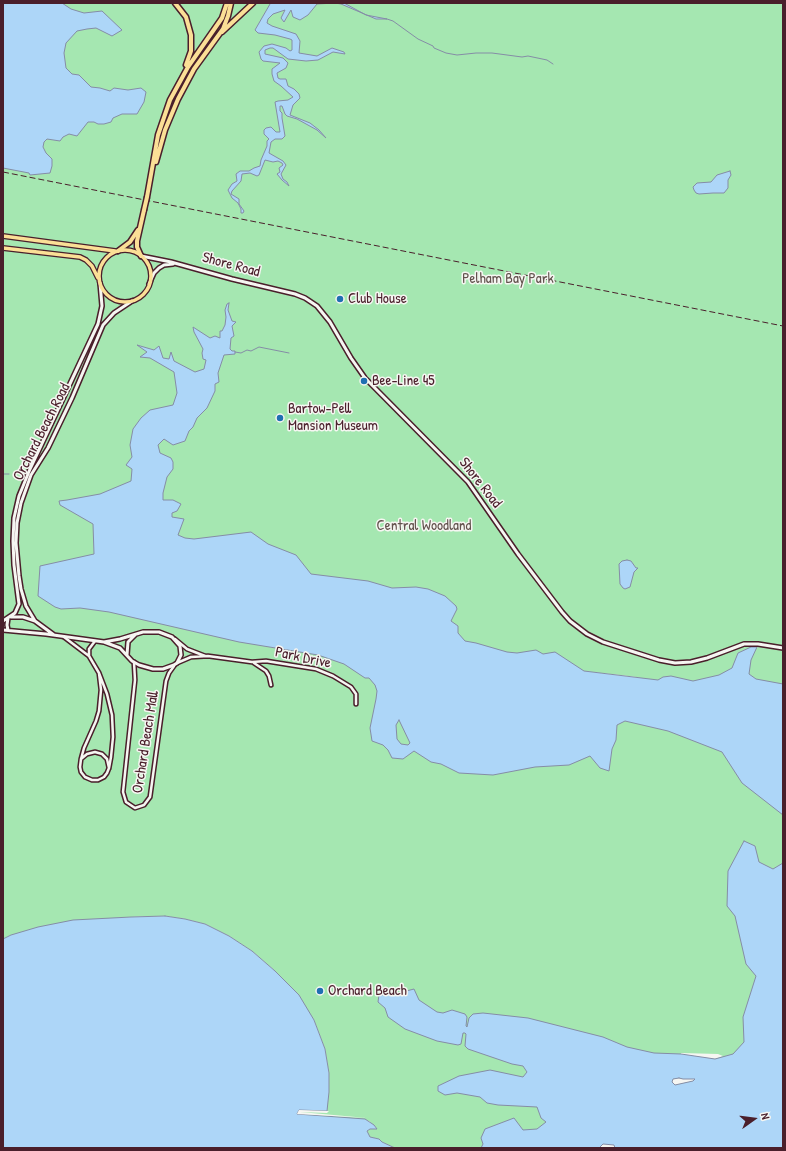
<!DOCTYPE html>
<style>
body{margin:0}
#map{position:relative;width:786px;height:1151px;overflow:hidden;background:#f6f6f2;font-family:"Patrick Hand",sans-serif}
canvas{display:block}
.frame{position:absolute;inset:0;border:4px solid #4a1f2b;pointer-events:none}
.north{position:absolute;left:734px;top:1099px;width:40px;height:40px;-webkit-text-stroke:3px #f6f6f2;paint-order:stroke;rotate:76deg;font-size:11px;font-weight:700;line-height:16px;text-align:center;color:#4a1f2b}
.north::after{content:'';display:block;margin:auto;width:14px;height:18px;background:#4a1f2b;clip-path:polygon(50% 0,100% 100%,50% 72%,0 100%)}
</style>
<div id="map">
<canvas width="786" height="1151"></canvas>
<div class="frame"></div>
<div class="north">N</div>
</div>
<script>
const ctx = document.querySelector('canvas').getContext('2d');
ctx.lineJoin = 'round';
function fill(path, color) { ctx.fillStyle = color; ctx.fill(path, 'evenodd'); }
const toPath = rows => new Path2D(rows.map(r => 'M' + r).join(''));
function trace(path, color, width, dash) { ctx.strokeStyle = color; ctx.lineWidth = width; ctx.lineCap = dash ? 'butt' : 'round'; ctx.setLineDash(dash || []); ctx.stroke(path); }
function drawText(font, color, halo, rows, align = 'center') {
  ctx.font = font + ' "Patrick Hand",sans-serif'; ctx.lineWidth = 3; ctx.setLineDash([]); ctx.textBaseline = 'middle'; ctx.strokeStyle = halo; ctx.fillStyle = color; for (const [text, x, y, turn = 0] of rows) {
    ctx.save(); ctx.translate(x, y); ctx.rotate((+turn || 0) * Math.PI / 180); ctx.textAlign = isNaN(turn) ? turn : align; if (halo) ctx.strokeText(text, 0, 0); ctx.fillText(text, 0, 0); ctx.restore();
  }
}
fill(toPath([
 [32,3,783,3,783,690,731,682,658,687,636,677,620,675,243,637,600,717,633,722,656,728,699,736,783,780,783,992,761,1041,705,1080,675,1088,474,1026,459,1035,467,1031,523,1064,543,1105,548,1132,490,1148,395,1148,382,1142,379,1139,369,1137,367,1131,370,1129,376,1128,369,1121,297,1114,329,1092,329,1073,325,1049,314,1020,275,971,252,951,229,936,205,924,185,919,165,916,131,917,11,935,3,939,3,55],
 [681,1053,718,1054,723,1056,715,1059,681,1055],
 [679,1078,683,1079,695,1079,693,1081,675,1085,672,1082,673,1079]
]), '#a5e7b1');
const water = toPath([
 [3,3,62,3,71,9,84,13,102,11,122,30,112,36,96,28,87,29,77,31,66,43,64,53,66,68,72,74,79,75,91,87,100,88,110,91,114,88,128,90,141,88,146,92,144,102,137,114,122,114,113,118,111,122,104,124,98,124,94,122,88,122,77,136,69,134,63,137,60,141,47,139,44,142,43,147,46,153,52,159,52,166,50,173,30,175,29,173,3,168,3,3],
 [269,3,344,3,366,15,387,19,376,19,341,4,335,3,317,4,308,15,300,20,293,17,291,10,284,22,281,18,285,10,273,14,268,19,267,23,272,26,296,34,300,41,299,53,317,56,332,48,344,52,345,54,333,52,318,60,306,61,288,59,273,48,270,48,265,50,265,54,283,58,288,63,286,68,277,73,278,78,280,79,286,79,288,86,294,89,299,94,300,98,293,105,290,115,310,123,319,130,326,138,317,130,297,119,287,116,285,114,282,106,280,106,280,111,282,113,282,118,285,136,282,139,275,139,271,142,269,153,283,161,286,165,281,174,283,179,287,182,289,186,282,180,277,174,280,172,279,168,283,165,282,163,278,161,273,162,265,160,259,175,257,176,250,173,242,174,241,181,232,191,231,194,239,199,239,204,244,211,243,213,241,213,241,209,238,203,232,198,228,190,232,184,237,181,236,174,240,171,249,171,254,168,260,166,261,160,267,146,267,141,269,139,264,134,264,130,266,128,271,127,276,132,280,132,275,102,278,101,288,100,293,97,281,86,274,81,272,74,272,69,280,63,263,61,261,59,259,52,264,46,272,44,286,48,290,51,292,50,292,40,290,39,275,35,258,33,255,30,270,4,269,3],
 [730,171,731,175,728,180,728,188,724,193,713,193,699,194,696,193,694,190,693,187,697,183,711,182,717,175,730,171],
 [229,303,228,310,232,321,236,322,232,326,234,336,231,338,230,349,232,351,235,351,235,354,224,355,218,373,219,382,215,384,215,391,207,408,197,418,193,427,189,431,185,441,173,445,164,439,158,445,160,453,171,458,173,462,173,469,167,477,163,493,163,500,173,500,181,504,177,511,172,513,172,517,184,519,178,535,185,538,194,539,251,532,268,544,296,555,311,574,368,581,392,588,416,587,428,589,445,596,456,606,457,609,451,621,458,626,458,633,465,641,476,643,507,652,517,653,536,650,543,654,555,652,584,671,658,680,663,677,671,676,693,681,719,675,732,668,738,653,751,647,757,647,751,660,749,674,756,679,783,684,783,815,742,783,722,752,668,731,625,721,617,725,616,740,612,749,609,771,600,768,590,756,569,765,535,767,493,775,459,773,441,764,431,762,414,751,403,759,392,758,388,750,383,745,372,741,370,728,376,699,377,691,375,685,369,678,365,678,344,664,318,655,239,642,109,612,80,608,61,609,55,607,38,596,40,566,94,554,93,524,60,505,59,501,67,500,100,494,131,481,132,469,126,465,132,457,130,445,133,429,141,418,150,410,173,405,177,393,174,372,150,358,140,357,147,352,137,345,154,350,159,346,163,358,169,359,171,352,174,361,195,372,204,369,206,360,203,359,202,353,203,349,194,332,193,327,210,338,215,336,220,338,220,331,222,331,225,325,226,317,225,310,227,304,229,303],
 [399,720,410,743,408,745,401,744,397,739,396,725,399,720],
 [627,560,631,561,636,568,638,568,634,572,630,587,625,589,623,588,620,584,619,564,622,561,627,560],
 [744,841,755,846,759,862,773,869,783,863,783,1148,615,1148,614,1145,603,1144,599,1148,481,1148,483,1144,481,1138,485,1129,514,1118,523,1130,537,1129,546,1122,541,1118,537,1107,498,1105,487,1103,480,1097,457,1093,445,1095,438,1091,438,1086,459,1076,490,1070,523,1077,527,1072,523,1066,512,1064,468,1049,465,1046,466,1034,465,1033,463,1033,461,1044,458,1045,437,1041,405,1029,388,1017,385,1008,378,1002,379,995,395,994,414,989,419,1000,437,1012,443,1013,452,1010,465,1014,467,1017,466,1026,467,1027,469,1018,473,1014,483,1013,528,1018,603,1037,627,1047,654,1053,681,1054,715,1059,733,1054,744,1042,743,1017,756,976,746,964,735,916,727,906,728,871,744,841],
 [679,1078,683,1079,695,1079,693,1081,675,1085,672,1082,673,1079,679,1078],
 [165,916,185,919,205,924,229,936,252,951,275,971,299,995,314,1020,325,1049,329,1073,329,1092,327,1111,299,1110,297,1114,365,1119,374,1125,377,1129,370,1129,367,1131,370,1137,379,1139,382,1142,395,1148,3,1148,3,939,11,935,38,927,73,920,131,917,165,916]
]);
fill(water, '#add6f8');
trace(water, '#858da6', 1);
fill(toPath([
 [299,1110,329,1111,327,1113,300,1112,367,1118,297,1114]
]), '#f6f6f2');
trace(toPath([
 [387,19,393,21,418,39,433,46,434,48,446,53,457,55,476,53,492,53,522,57,528,56,547,60,553,64],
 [235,352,241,353,247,350,251,351,259,347,289,353],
 [3,474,9,474]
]), '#858da6', 1);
const street = toPath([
 [64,637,89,656,99,673],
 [175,639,187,649,205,656],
 [89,656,89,649,95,641],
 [134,662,135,680,123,792,126,802,135,808,144,805,150,797,166,681,169,673,174,666],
 [177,663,191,657,208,656,252,662,266,661,316,669,333,676,351,687,356,694,356,704],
 [254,663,266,671,269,676,271,685],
 [81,759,84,748,96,721,99,711,101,690,99,673,107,694,112,715,113,737,111,757,109,768,107,773,104,777,98,780,92,780,85,777,81,772,80,767,81,759,87,754,95,752,102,754,107,759,109,768]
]);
const secondary = toPath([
 [141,256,171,262,232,279,295,294,305,298,317,306,330,322,351,358,365,378,468,482,518,554,562,612,570,621,587,634,603,642,659,660,675,663,691,662,707,658,744,644,758,644,783,648],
 [149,284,154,273,159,268,164,265,173,264],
 [11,617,23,617,35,621],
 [3,621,15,613,19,604,14,565,13,541,14,518,19,496,30,469,98,324,102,306,100,283],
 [3,630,46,634,104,642,120,648,132,661,139,665,153,669,163,669,174,665,177,663,181,655,180,646,172,637,159,632,143,632,120,639,104,642],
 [8,630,7,625,8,618],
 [54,635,35,621,26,606,21,589,19,576,16,543,17,523,21,503,31,475,48,448,72,398,103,325,114,313,132,301],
 [127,655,128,642,135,635]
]);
const primary = toPath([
 [3,236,115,251],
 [3,248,80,257,86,260,92,266,98,278],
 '99 276a26 26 0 1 1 52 0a26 26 0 1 1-52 0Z'
]);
const highway = toPath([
 [175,3,186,17,191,35,191,51,186,65],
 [222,32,253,3],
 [156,162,165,130,178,99,194,69,223,29,228,16,231,3],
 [147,197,158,135,170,100,188,67,222,18,227,3],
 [118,251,130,242,138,230],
 [141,256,137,247,137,241,144,210]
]);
trace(street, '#4a1f2b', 5.5);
trace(secondary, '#4a1f2b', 6);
trace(primary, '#4a1f2b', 6);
trace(highway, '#4a1f2b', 7);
trace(street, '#f6f6f2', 2.5);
trace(secondary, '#f6f6f2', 3);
trace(primary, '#fbdf96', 3.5);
trace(highway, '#fbdf96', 4);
trace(toPath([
 [3,172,783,326]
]), '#4a1f2b', 1, [6, 3]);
const highwayBridge = toPath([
 [144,210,147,197]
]);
trace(highwayBridge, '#4a1f2b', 7, []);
trace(highwayBridge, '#fbdf96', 4);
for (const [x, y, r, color] of [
 [340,299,4,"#1f6fb2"],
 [364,381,4,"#1f6fb2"],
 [280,418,4,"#1f6fb2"],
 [320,991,4,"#1f6fb2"]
]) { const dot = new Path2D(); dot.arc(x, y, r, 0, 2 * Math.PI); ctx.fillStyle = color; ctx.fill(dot); trace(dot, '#f6f6f2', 1.5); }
drawText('15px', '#4a1f2b', '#f6f6f2', [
 ["Shore Road",231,265,15],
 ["Orchard Beach Road",42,432,-63],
 ["Shore Road",480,483,52],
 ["Park Drive",303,658,12],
 ["Orchard Beach Mall",146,742,-81]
]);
drawText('15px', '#61514c', '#f6f6f2', [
 ["Pelham Bay Park",508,279],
 ["Central Woodland",424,526]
]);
drawText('15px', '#4a1f2b', '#f6f6f2', [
 ["Club House",348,299],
 ["Bee-Line 45",372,381],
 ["Bartow-Pell",288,409],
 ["Mansion Museum",288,426],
 ["Orchard Beach",328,991]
], 'left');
</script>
